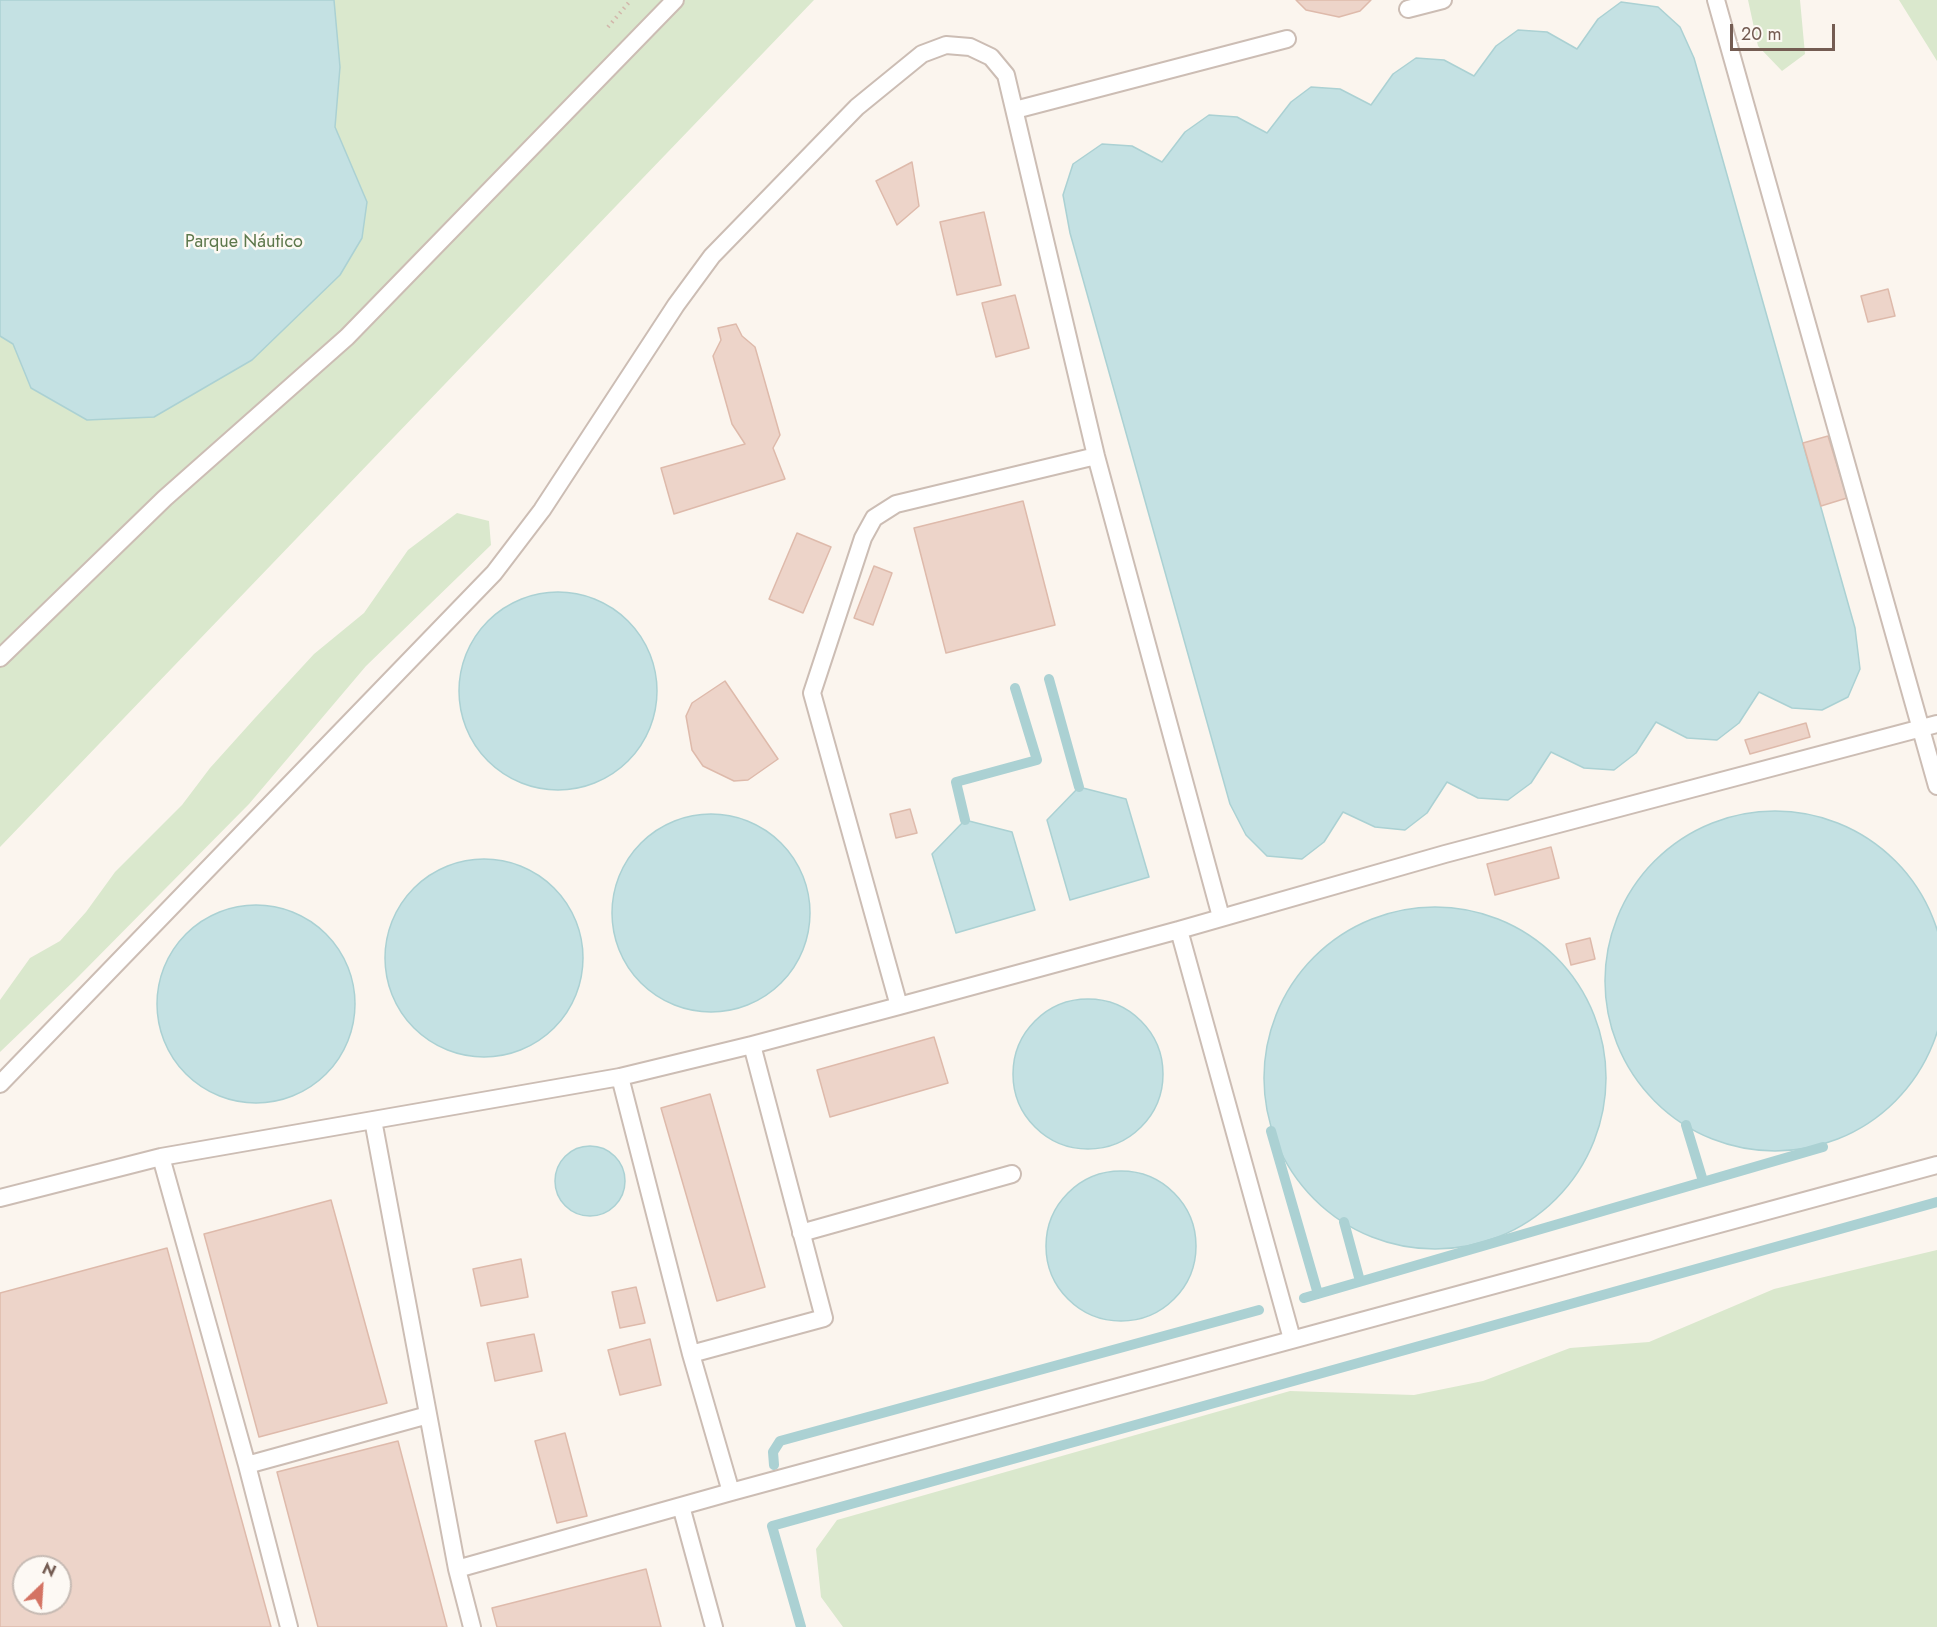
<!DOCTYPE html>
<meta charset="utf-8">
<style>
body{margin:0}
#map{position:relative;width:1937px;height:1627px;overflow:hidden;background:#fbf5ee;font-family:Jost,sans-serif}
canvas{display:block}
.north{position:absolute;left:12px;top:1555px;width:60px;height:60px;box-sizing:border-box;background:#fdf9f4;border:2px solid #c6bab3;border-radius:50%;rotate:25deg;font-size:16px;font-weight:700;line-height:24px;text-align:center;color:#745c52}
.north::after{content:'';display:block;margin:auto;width:21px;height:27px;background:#d47363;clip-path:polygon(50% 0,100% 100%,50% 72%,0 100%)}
.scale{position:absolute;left:1730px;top:24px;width:105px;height:27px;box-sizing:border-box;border:3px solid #745c52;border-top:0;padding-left:8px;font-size:18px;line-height:21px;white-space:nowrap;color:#745c52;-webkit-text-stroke:4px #fdf9f4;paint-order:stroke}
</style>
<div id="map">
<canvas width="1937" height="1627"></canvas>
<div class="north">N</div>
<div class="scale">20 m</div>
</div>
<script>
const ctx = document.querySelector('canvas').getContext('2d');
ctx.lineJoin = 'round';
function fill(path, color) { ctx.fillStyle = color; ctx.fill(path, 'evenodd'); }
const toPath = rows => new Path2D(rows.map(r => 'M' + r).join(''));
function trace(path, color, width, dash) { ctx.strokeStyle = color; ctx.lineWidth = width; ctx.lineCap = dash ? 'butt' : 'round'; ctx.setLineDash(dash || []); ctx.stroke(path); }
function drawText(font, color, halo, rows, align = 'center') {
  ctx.font = font + ' Jost,sans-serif'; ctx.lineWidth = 5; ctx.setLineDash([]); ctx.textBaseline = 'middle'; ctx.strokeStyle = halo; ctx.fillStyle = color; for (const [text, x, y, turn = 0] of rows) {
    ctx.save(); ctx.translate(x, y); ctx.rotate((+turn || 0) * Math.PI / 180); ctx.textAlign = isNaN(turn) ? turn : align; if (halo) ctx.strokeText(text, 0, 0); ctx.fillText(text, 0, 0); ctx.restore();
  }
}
fill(toPath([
 [0,0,814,0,0,847],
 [1748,0,1800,0,1805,54,1782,71,1758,46],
 [1899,0,1937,0,1937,61],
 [457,513,489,521,491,545,366,666,249,804,75,980,0,1052,0,1000,30,958,60,941,86,912,115,872,182,805,210,768,255,718,314,654,364,613,408,550],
 [1937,1250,1937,1627,843,1627,821,1597,816,1549,837,1520,1290,1391,1414,1395,1483,1381,1570,1348,1649,1342,1774,1289]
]), '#dae8cd');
const water = toPath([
 [0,0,334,0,340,67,335,127,367,202,362,238,340,275,252,360,154,417,87,420,31,388,13,344,0,336,0,0],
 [1621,2,1658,7,1680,27,1694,58,1855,628,1860,669,1848,697,1822,710,1792,708,1759,692,1739,723,1717,740,1687,738,1656,722,1636,753,1614,770,1584,768,1551,752,1531,783,1508,800,1478,798,1447,782,1427,813,1405,830,1375,827,1343,812,1324,842,1302,859,1267,856,1246,835,1230,804,1070,233,1063,195,1073,164,1102,144,1132,146,1162,162,1185,132,1209,115,1237,117,1267,133,1291,102,1311,87,1340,89,1371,105,1393,74,1416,58,1444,60,1474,76,1496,46,1518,30,1547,32,1577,49,1598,19,1621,2],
 '459 691a99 99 0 1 1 198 0a99 99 0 1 1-198 0Z',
 [1079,787,1126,799,1149,877,1070,900,1047,820,1079,787],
 '1605 981a170 170 0 1 1 340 0a170 170 0 1 1-340 0Z',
 '612 913a99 99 0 1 1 198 0a99 99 0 1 1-198 0Z',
 [965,820,1012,832,1035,910,956,933,932,854,965,820],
 '385 958a99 99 0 1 1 198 0a99 99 0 1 1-198 0Z',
 '157 1004a99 99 0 1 1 198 0a99 99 0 1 1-198 0Z',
 '1264 1078a171 171 0 1 1 342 0a171 171 0 1 1-342 0Z',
 '1013 1074a75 75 0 1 1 150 0a75 75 0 1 1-150 0Z',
 '555 1181a35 35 0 1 1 70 0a35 35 0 1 1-70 0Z',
 '1046 1246a75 75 0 1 1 150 0a75 75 0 1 1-150 0Z'
]);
fill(water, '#c4e1e3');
trace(water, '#abd1d3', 1.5);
trace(toPath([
 [1049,679,1079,787],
 [965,820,956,782,1037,760,1015,688],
 [1686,1125,1703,1181],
 [1271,1131,1318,1294],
 [1344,1222,1360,1281],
 [1304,1298,1823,1147],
 [774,1465,773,1452,780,1441,1259,1310],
 [801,1627,772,1526,1937,1202]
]), '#abd1d3', 10);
const building = toPath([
 [1296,0,1371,0,1360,11,1339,17,1306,10,1296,0],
 [912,162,919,206,897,225,876,181,912,162],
 [984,212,1001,285,957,295,940,222,984,212],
 [1888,289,1895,316,1868,322,1861,296,1888,289],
 [1015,295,1029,348,996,357,982,303,1015,295],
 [736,324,742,336,755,347,780,435,773,448,785,479,674,514,661,468,745,444,732,424,713,356,721,340,718,328,736,324],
 [1828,436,1847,498,1821,506,1803,443,1828,436],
 [1023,501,1055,625,946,653,914,528,1023,501],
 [797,533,831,547,803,613,769,599,797,533],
 [874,566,892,573,873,625,854,618,874,566],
 [725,681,778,759,748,780,734,781,703,766,692,750,686,716,692,703,725,681],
 [1806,723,1810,737,1750,754,1745,740,1806,723],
 [910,809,917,833,896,838,890,814,910,809],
 [1551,847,1559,878,1495,895,1487,864,1551,847],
 [1590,938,1595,959,1571,965,1566,944,1590,938],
 [934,1037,948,1083,830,1117,817,1070,934,1037],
 [710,1094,765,1287,717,1301,661,1108,710,1094],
 [331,1200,387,1403,259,1437,204,1234,331,1200],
 [167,1248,271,1627,0,1627,0,1293,167,1248],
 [24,1567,60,1567,60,1603,24,1603,24,1567],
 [521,1259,528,1297,481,1306,473,1269,521,1259],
 [636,1287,645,1323,620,1328,612,1292,636,1287],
 [534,1334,542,1371,495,1381,487,1343,534,1334],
 [650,1339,661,1385,620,1395,608,1350,650,1339],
 [565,1433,587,1516,557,1523,535,1441,565,1433],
 [398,1441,447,1627,318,1627,277,1472,398,1441],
 [646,1569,661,1627,497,1627,492,1608,646,1569]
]);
fill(building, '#edd4c9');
trace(building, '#debaab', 1.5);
const service = toPath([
 [1716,0,1937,786],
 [1408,9,1443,0],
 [1015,110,1287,39],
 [0,658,165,498,347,337,675,0],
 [1179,930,1292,1339],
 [899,1006,812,693,863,538,874,518,896,504,1096,456],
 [620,1077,691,1354,731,1492],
 [0,1084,494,573,542,510,676,305,712,256,857,107,922,54,946,45,970,47,991,57,1006,75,1096,456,1221,917],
 [373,1120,457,1569,472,1627],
 [161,1157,247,1465,289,1627],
 [0,1198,161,1157,620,1077,752,1045,899,1006,1179,930,1445,854,1937,724],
 [801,1233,1012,1174],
 [691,1354,824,1318,752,1045],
 [247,1465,428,1415],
 [681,1506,714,1627],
 [457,1569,731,1492,1937,1165]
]);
trace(service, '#ccbdb4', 20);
trace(toPath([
 [608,27,631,0]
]), '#d2b7ab', 4, [1.5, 4.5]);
trace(service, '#fff', 16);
drawText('18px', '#5d784c', '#fdf9f4', [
 ["Parque Náutico",244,243]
]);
</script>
